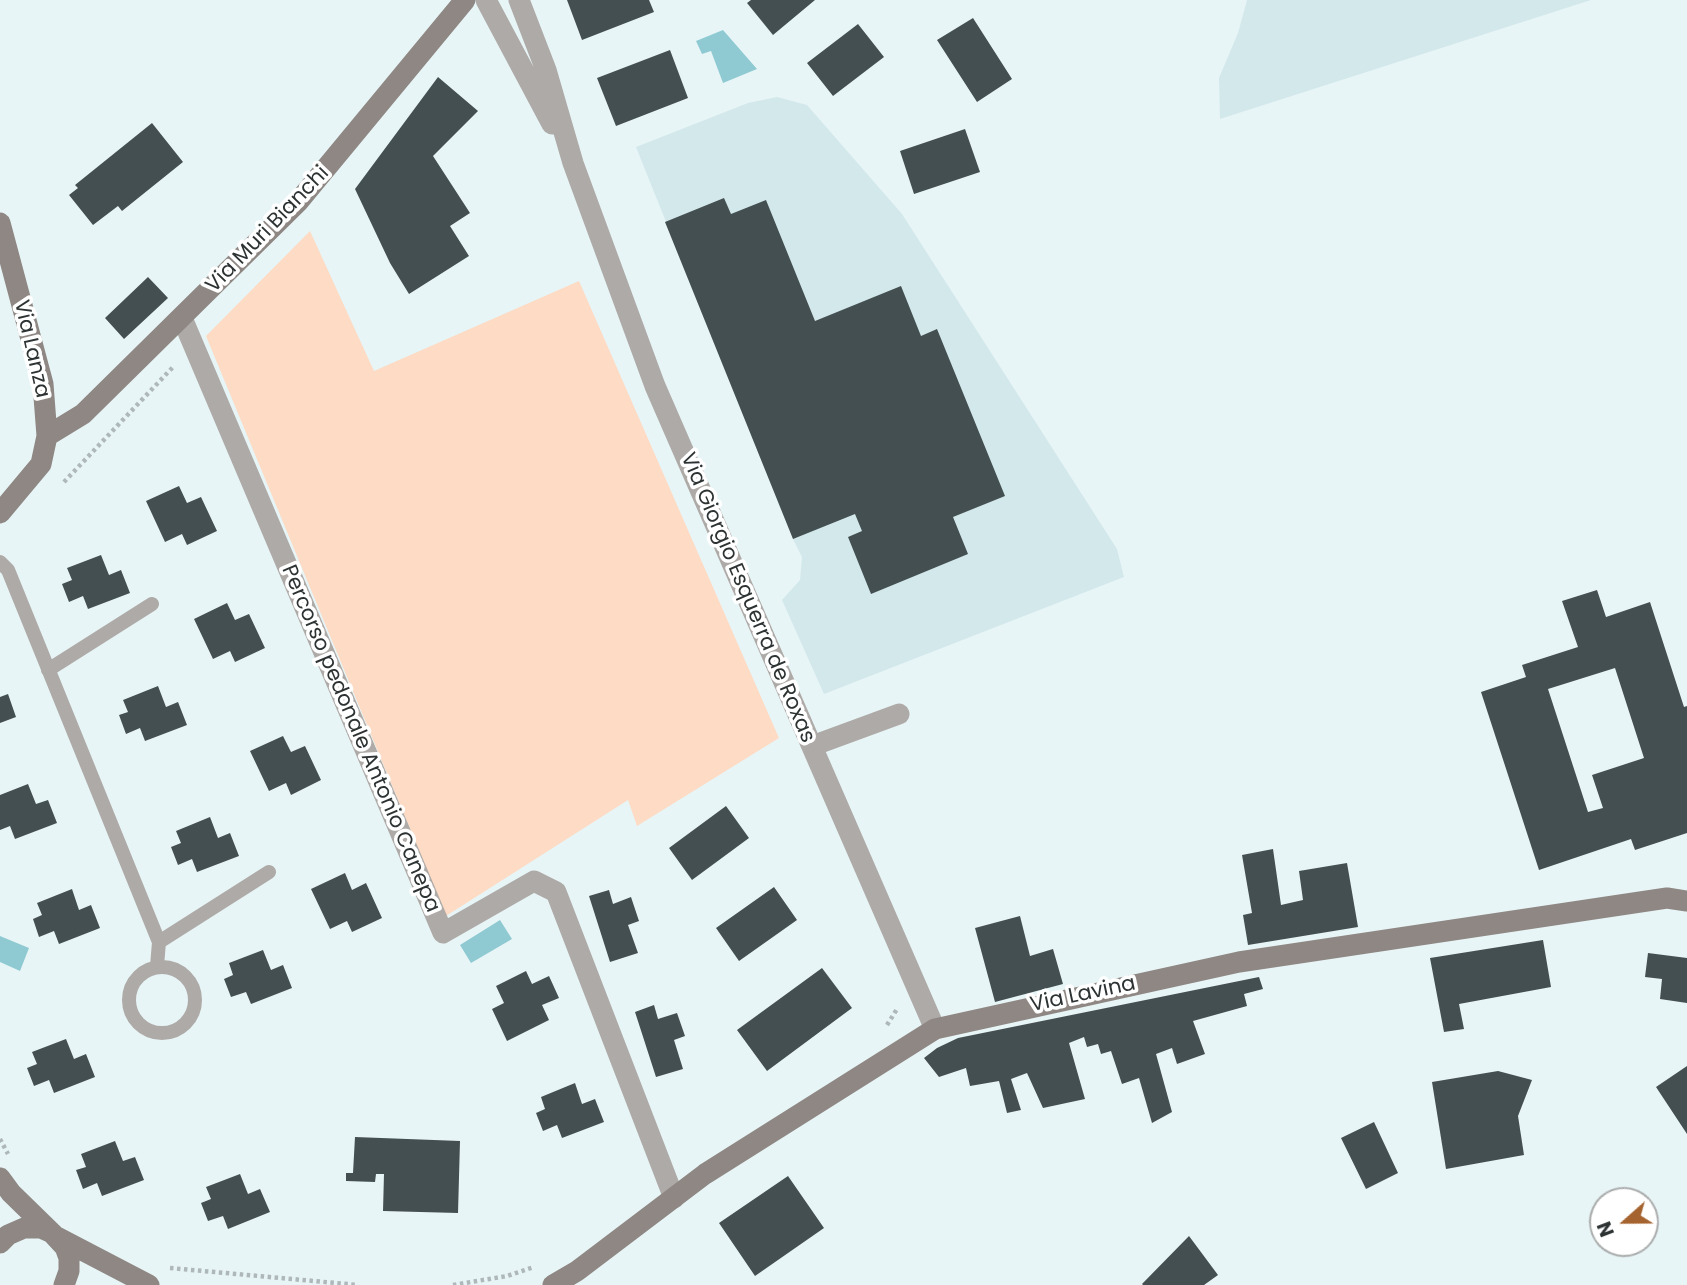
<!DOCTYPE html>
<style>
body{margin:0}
#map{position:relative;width:1687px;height:1285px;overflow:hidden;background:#e8f5f7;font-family:Poppins,sans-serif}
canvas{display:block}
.north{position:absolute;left:1589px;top:1187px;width:70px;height:70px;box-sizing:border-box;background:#fff;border:2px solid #abadad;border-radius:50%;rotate:249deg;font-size:19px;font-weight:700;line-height:28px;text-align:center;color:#2d3233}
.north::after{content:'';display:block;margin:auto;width:24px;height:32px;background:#a5632f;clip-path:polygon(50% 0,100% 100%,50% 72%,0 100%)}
</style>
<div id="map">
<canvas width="1687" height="1285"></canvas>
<div class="north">N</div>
</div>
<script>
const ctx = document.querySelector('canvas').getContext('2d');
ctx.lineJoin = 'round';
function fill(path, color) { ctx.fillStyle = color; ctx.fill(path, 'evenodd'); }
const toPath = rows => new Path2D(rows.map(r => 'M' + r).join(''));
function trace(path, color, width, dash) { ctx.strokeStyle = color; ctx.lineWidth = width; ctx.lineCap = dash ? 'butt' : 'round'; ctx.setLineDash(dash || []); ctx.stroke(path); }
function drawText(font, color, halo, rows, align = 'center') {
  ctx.font = font + ' Poppins,sans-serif'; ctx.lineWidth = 7; ctx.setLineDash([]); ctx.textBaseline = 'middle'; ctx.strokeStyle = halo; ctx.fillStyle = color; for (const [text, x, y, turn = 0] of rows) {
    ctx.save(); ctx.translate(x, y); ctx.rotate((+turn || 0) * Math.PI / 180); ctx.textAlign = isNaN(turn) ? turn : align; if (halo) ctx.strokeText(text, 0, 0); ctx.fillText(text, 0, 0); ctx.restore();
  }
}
fill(toPath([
 [1247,0,1591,0,1220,119,1219,78,1238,33],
 [777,97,807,105,902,214,1117,549,1124,577,824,694,782,600,800,580,802,557,793,539,636,147,748,103]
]), '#d3e8eb');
fill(toPath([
 [310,231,374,371,579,281,779,738,637,826,628,800,446,916,206,336]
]), '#fddbc4');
fill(toPath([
 [723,30,757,69,723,83,711,51,702,54,696,41],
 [500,920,512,939,471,963,460,945],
 [0,936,29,948,20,971,0,962]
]), '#8fcad2');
fill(toPath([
 [567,0,649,0,654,12,582,40],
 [751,0,815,0,773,35,747,3],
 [973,18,1012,79,977,102,937,40],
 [858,24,884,57,833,96,807,63],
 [670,50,688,98,616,126,597,78],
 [438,77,478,111,433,156,470,213,450,226,469,256,409,294,390,263,355,189],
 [152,123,183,162,122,211,118,206,93,225,69,195,78,188,75,185],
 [965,129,980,172,914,194,900,151],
 [724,198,731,214,766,200,815,321,901,286,921,336,937,329,1005,496,953,517,968,554,871,594,848,537,862,531,855,514,793,539,665,222],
 [148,277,168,298,124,339,105,318],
 [179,486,187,503,201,497,217,531,187,545,182,534,165,542,146,501],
 [101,555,109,575,121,570,130,593,88,609,83,596,69,602,62,584,72,580,67,568],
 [1597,590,1606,617,1650,602,1684,707,1687,706,1687,833,1635,850,1631,839,1539,870,1481,692,1526,677,1522,665,1578,647,1562,601],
 [1615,668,1644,758,1592,775,1603,808,1588,812,1548,689],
 [227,603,235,620,249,614,265,648,235,662,230,651,213,659,194,619],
 [158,686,166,707,178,702,187,725,145,741,140,728,126,734,119,715,128,712,123,700],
 [8,694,16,717,0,723,0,697],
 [283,736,291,752,305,746,321,780,291,795,286,783,269,791,250,751],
 [28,784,36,804,48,800,57,823,15,839,10,826,0,830,0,795],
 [726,806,749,838,692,880,669,848],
 [210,817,218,838,230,833,239,856,197,872,192,859,178,865,171,847,181,843,176,831],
 [1273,849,1281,905,1303,900,1299,871,1347,863,1358,927,1248,945,1243,915,1252,913,1242,855],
 [345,873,352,890,366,883,382,918,352,932,347,921,330,929,311,889],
 [774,887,797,920,739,961,716,928],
 [72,889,79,910,91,905,100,928,59,944,54,931,39,937,33,919,42,915,37,903],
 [609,890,613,904,631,897,639,921,628,925,638,953,610,962,589,896],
 [1020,916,1030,956,1053,949,1063,984,995,1002,975,928],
 [1543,940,1551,987,1459,1004,1464,1029,1444,1032,1430,958],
 [263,950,271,970,283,965,292,988,251,1004,246,992,231,997,224,979,233,975,229,963],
 [1648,953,1687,958,1687,1003,1660,999,1662,979,1645,977],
 [822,968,852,1008,767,1071,737,1030],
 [526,971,532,984,549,976,559,998,542,1005,549,1020,507,1041,492,1009,504,1003,496,986],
 [1259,977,1263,989,1244,994,1247,1006,1193,1021,1205,1054,1177,1064,1172,1048,1156,1054,1172,1112,1152,1123,1139,1078,1122,1084,1111,1051,1101,1054,1098,1044,1087,1047,1084,1037,1069,1043,1085,1099,1043,1108,1027,1073,1011,1079,1021,1110,1007,1113,999,1081,970,1086,966,1068,939,1077,924,1058,937,1048,958,1038],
 [654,1005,658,1019,677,1013,685,1036,674,1040,683,1069,656,1077,635,1012],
 [66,1039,74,1059,86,1054,95,1077,54,1093,49,1080,34,1086,27,1068,37,1064,32,1052],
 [1687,1066,1687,1134,1656,1087],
 [1498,1071,1532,1080,1518,1116,1524,1155,1446,1169,1432,1082],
 [575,1083,582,1104,595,1099,604,1122,562,1138,557,1125,543,1131,536,1113,545,1109,541,1097],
 [1374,1122,1398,1173,1366,1189,1341,1138],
 [355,1137,460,1141,458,1213,383,1211,384,1174,376,1174,375,1182,346,1181,346,1173,353,1173],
 [115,1141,123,1161,135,1157,144,1180,102,1196,97,1183,83,1189,76,1170,86,1167,81,1154],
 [240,1174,248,1194,260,1189,270,1212,228,1229,223,1216,208,1221,201,1203,211,1199,206,1187],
 [788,1176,824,1228,755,1276,719,1223],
 [1189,1236,1218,1275,1204,1285,1143,1285,1142,1284]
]), '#444f51');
trace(toPath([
 [64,482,173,367],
 [887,1025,897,1009],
 [0,1139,8,1154],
 [170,1268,358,1285],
 [453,1285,507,1276,534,1267]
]), '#aeb8ba', 4.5, [3.5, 3.5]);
trace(toPath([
 [0,562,8,570,159,942,157,966],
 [48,670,152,604],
 [159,942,269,872],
 '129 1000a33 33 0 1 1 66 0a33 33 0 1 1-66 0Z'
]), '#aeaaa7', 14);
trace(toPath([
 [486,0,552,124],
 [519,0,546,70,573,163,655,386,935,1029],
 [182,318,443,933,534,881,556,892,674,1198],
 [812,746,899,714]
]), '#aeaaa7', 21);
trace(toPath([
 [0,223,43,384,47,436,41,464,0,513],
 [47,436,83,414,298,202,465,0],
 [0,1178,11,1193,51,1232],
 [57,1237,149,1285],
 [0,1243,8,1235,24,1228,41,1228,52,1233,65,1247,69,1258,69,1271,64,1285],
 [553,1285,577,1271,705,1174,935,1029,1239,962,1667,898,1687,901]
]), '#8e8783', 21);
drawText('21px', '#2d3233', '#fff', [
 ["Via Muri Bianchi",268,230,-46],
 ["Via Lanza",31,349,77],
 ["Via Giorgio Esquerra de Roxas",747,598,67],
 ["Percorso pedonale Antonio Canepa",360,739,67],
 ["Via Lavina",1083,995,-12]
]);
</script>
